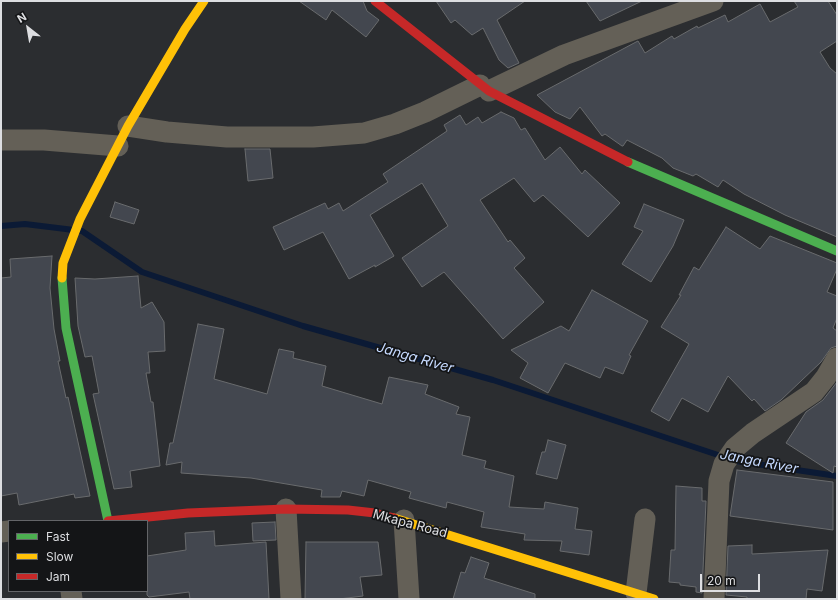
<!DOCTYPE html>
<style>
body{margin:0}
#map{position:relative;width:838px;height:600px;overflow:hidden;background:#2b2d30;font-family:Inter,sans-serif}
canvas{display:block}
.frame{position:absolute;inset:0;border:2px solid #dddee1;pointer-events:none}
.legend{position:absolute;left:8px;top:520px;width:140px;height:72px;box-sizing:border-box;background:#141517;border:1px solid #646568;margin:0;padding:5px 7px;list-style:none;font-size:12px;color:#dddee1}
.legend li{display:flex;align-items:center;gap:8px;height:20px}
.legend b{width:20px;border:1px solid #646568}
.north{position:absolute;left:8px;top:8px;width:40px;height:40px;-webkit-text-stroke:3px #141517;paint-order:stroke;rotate:329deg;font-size:11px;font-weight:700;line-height:16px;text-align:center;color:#dddee1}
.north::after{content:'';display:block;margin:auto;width:14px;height:18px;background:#dddee1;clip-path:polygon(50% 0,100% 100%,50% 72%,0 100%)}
.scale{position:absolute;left:700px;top:574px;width:60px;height:18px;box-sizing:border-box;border:2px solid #dddee1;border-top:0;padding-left:5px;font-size:12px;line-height:14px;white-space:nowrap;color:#dddee1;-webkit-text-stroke:3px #141517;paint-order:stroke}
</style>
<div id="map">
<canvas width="838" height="600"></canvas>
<div class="frame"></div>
<ul class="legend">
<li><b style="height:5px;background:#4caf50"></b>Fast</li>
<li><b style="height:5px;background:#ffc107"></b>Slow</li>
<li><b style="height:5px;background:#c62828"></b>Jam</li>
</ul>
<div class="north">N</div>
<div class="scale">20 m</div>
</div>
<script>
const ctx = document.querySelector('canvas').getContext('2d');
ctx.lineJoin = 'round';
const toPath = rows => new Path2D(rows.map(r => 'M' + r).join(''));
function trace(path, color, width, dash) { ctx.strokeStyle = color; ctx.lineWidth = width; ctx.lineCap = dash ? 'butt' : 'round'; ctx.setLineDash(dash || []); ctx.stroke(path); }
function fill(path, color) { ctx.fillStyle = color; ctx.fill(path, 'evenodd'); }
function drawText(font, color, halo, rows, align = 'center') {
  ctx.font = font + ' Inter,sans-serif'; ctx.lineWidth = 3.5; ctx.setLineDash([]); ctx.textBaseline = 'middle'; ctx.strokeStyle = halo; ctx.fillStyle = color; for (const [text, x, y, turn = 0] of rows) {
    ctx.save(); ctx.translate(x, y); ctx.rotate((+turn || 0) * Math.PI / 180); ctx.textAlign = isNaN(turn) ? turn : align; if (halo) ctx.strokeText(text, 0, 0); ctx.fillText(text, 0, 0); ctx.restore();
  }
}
trace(toPath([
 [1,226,25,224,82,231,142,272,303,326,493,380,736,461,837,476]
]), '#0b1a35', 6);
const building = toPath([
 [299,1,363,1,367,11,379,20,366,37,332,10,326,20,299,1],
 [436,1,525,1,497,20,519,63,508,68,499,60,483,28,472,35,455,20,451,23,436,1],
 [586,1,642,1,600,21,586,1],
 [794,1,828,1,837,15,837,41,820,52,830,68,837,74,837,237,785,215,744,194,723,180,718,187,696,174,693,176,673,168,662,158,627,140,623,146,622,146,605,134,602,136,580,107,570,119,555,112,537,95,636,42,638,41,645,53,672,36,674,39,697,26,698,28,725,15,728,22,760,4,770,22,798,7,794,1],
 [501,112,514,118,521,130,525,128,545,160,560,147,582,174,585,170,620,203,588,237,543,195,534,202,514,178,480,200,508,242,510,240,525,258,514,268,544,302,503,339,444,272,422,287,402,258,448,226,422,183,370,215,394,256,375,267,375,265,349,279,323,232,284,250,273,227,325,203,328,209,339,203,343,211,388,182,383,174,447,131,444,125,460,115,466,125,478,117,482,123,501,112],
 [245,149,270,149,273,178,248,181,245,149],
 [115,202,139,210,134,224,110,217,115,202],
 [644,204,684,220,673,246,651,282,622,264,643,231,634,227,644,204],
 [726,227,760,249,770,236,837,263,837,269,827,292,837,296,837,318,833,328,837,331,837,346,831,348,821,362,781,400,765,411,754,399,752,401,728,376,708,412,682,398,669,421,651,411,689,344,661,327,681,295,679,295,694,267,699,270,726,227],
 [52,256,50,288,54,329,60,361,58,361,66,398,68,397,90,496,75,498,74,494,19,505,17,493,1,496,1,278,11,277,10,259,52,256],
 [138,276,141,308,152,302,164,322,165,351,148,352,150,373,146,373,151,402,153,402,160,466,130,471,132,487,114,489,93,394,99,393,92,356,85,357,78,326,75,278,95,279,138,276],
 [592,290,648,321,629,355,631,356,623,374,605,367,600,378,565,363,548,393,520,378,528,363,511,350,561,326,569,331,592,290],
 [198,324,224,329,214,379,267,394,279,349,294,352,293,358,326,366,322,386,382,404,389,377,428,385,425,394,459,407,456,414,470,417,462,455,486,461,484,468,514,476,509,507,544,509,545,502,578,508,575,529,592,531,589,555,560,551,562,541,524,540,525,534,481,527,484,512,447,502,446,508,409,498,411,492,368,480,364,496,342,491,340,497,321,497,322,490,251,478,181,473,182,462,166,465,170,443,173,443,198,324],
 [837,382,837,467,834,466,833,473,786,443,806,412,823,400,837,382],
 [548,440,566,445,557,479,536,474,542,452,545,452,548,440],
 [737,470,833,482,833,530,730,516,737,470],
 [676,486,702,488,702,501,706,501,702,593,696,592,696,587,680,585,680,583,669,582,671,550,675,550,676,486],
 [275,522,276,540,253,541,252,523,275,522],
 [214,531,215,546,266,542,269,599,190,599,189,592,149,597,147,595,147,556,186,550,185,533,214,531],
 [306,542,378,542,382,575,360,577,363,596,339,599,305,599,306,542],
 [752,545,752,554,828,550,822,591,807,589,806,599,747,599,747,597,726,595,728,546,752,545],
 [471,557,489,563,484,578,535,594,535,599,453,599,461,572,465,573,471,557]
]);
fill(building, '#43474f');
trace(building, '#696b6d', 1);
trace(toPath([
 [489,91,564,55,713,1],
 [128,126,167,132,227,137,313,137,364,133,395,124,425,112,480,85],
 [1,140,44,140,118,146],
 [286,509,291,599],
 [404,520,409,599],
 [1,532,9,531],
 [71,591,72,599],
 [636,593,645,519],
 [714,599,719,481,724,464,735,448,753,433,814,392,826,377,837,358]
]), '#646057', 21);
trace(toPath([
 [628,162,837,251],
 [62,278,66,328,108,521]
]), '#4caf50', 9);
trace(toPath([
 [62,278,63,263,80,219,128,126,185,29,204,1],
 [394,518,654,599]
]), '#ffc107', 9);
trace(toPath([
 [375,1,489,91,628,162],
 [108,521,188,513,286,509,348,510,375,513,394,518]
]), '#c62828', 9);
drawText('13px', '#dddee1', '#141517', [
 ["Mkapa Road",410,524,15]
]);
drawText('italic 14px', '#c6daff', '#141517', [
 ["Janga River",415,358,16],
 ["Janga River",759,462,11]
]);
</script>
